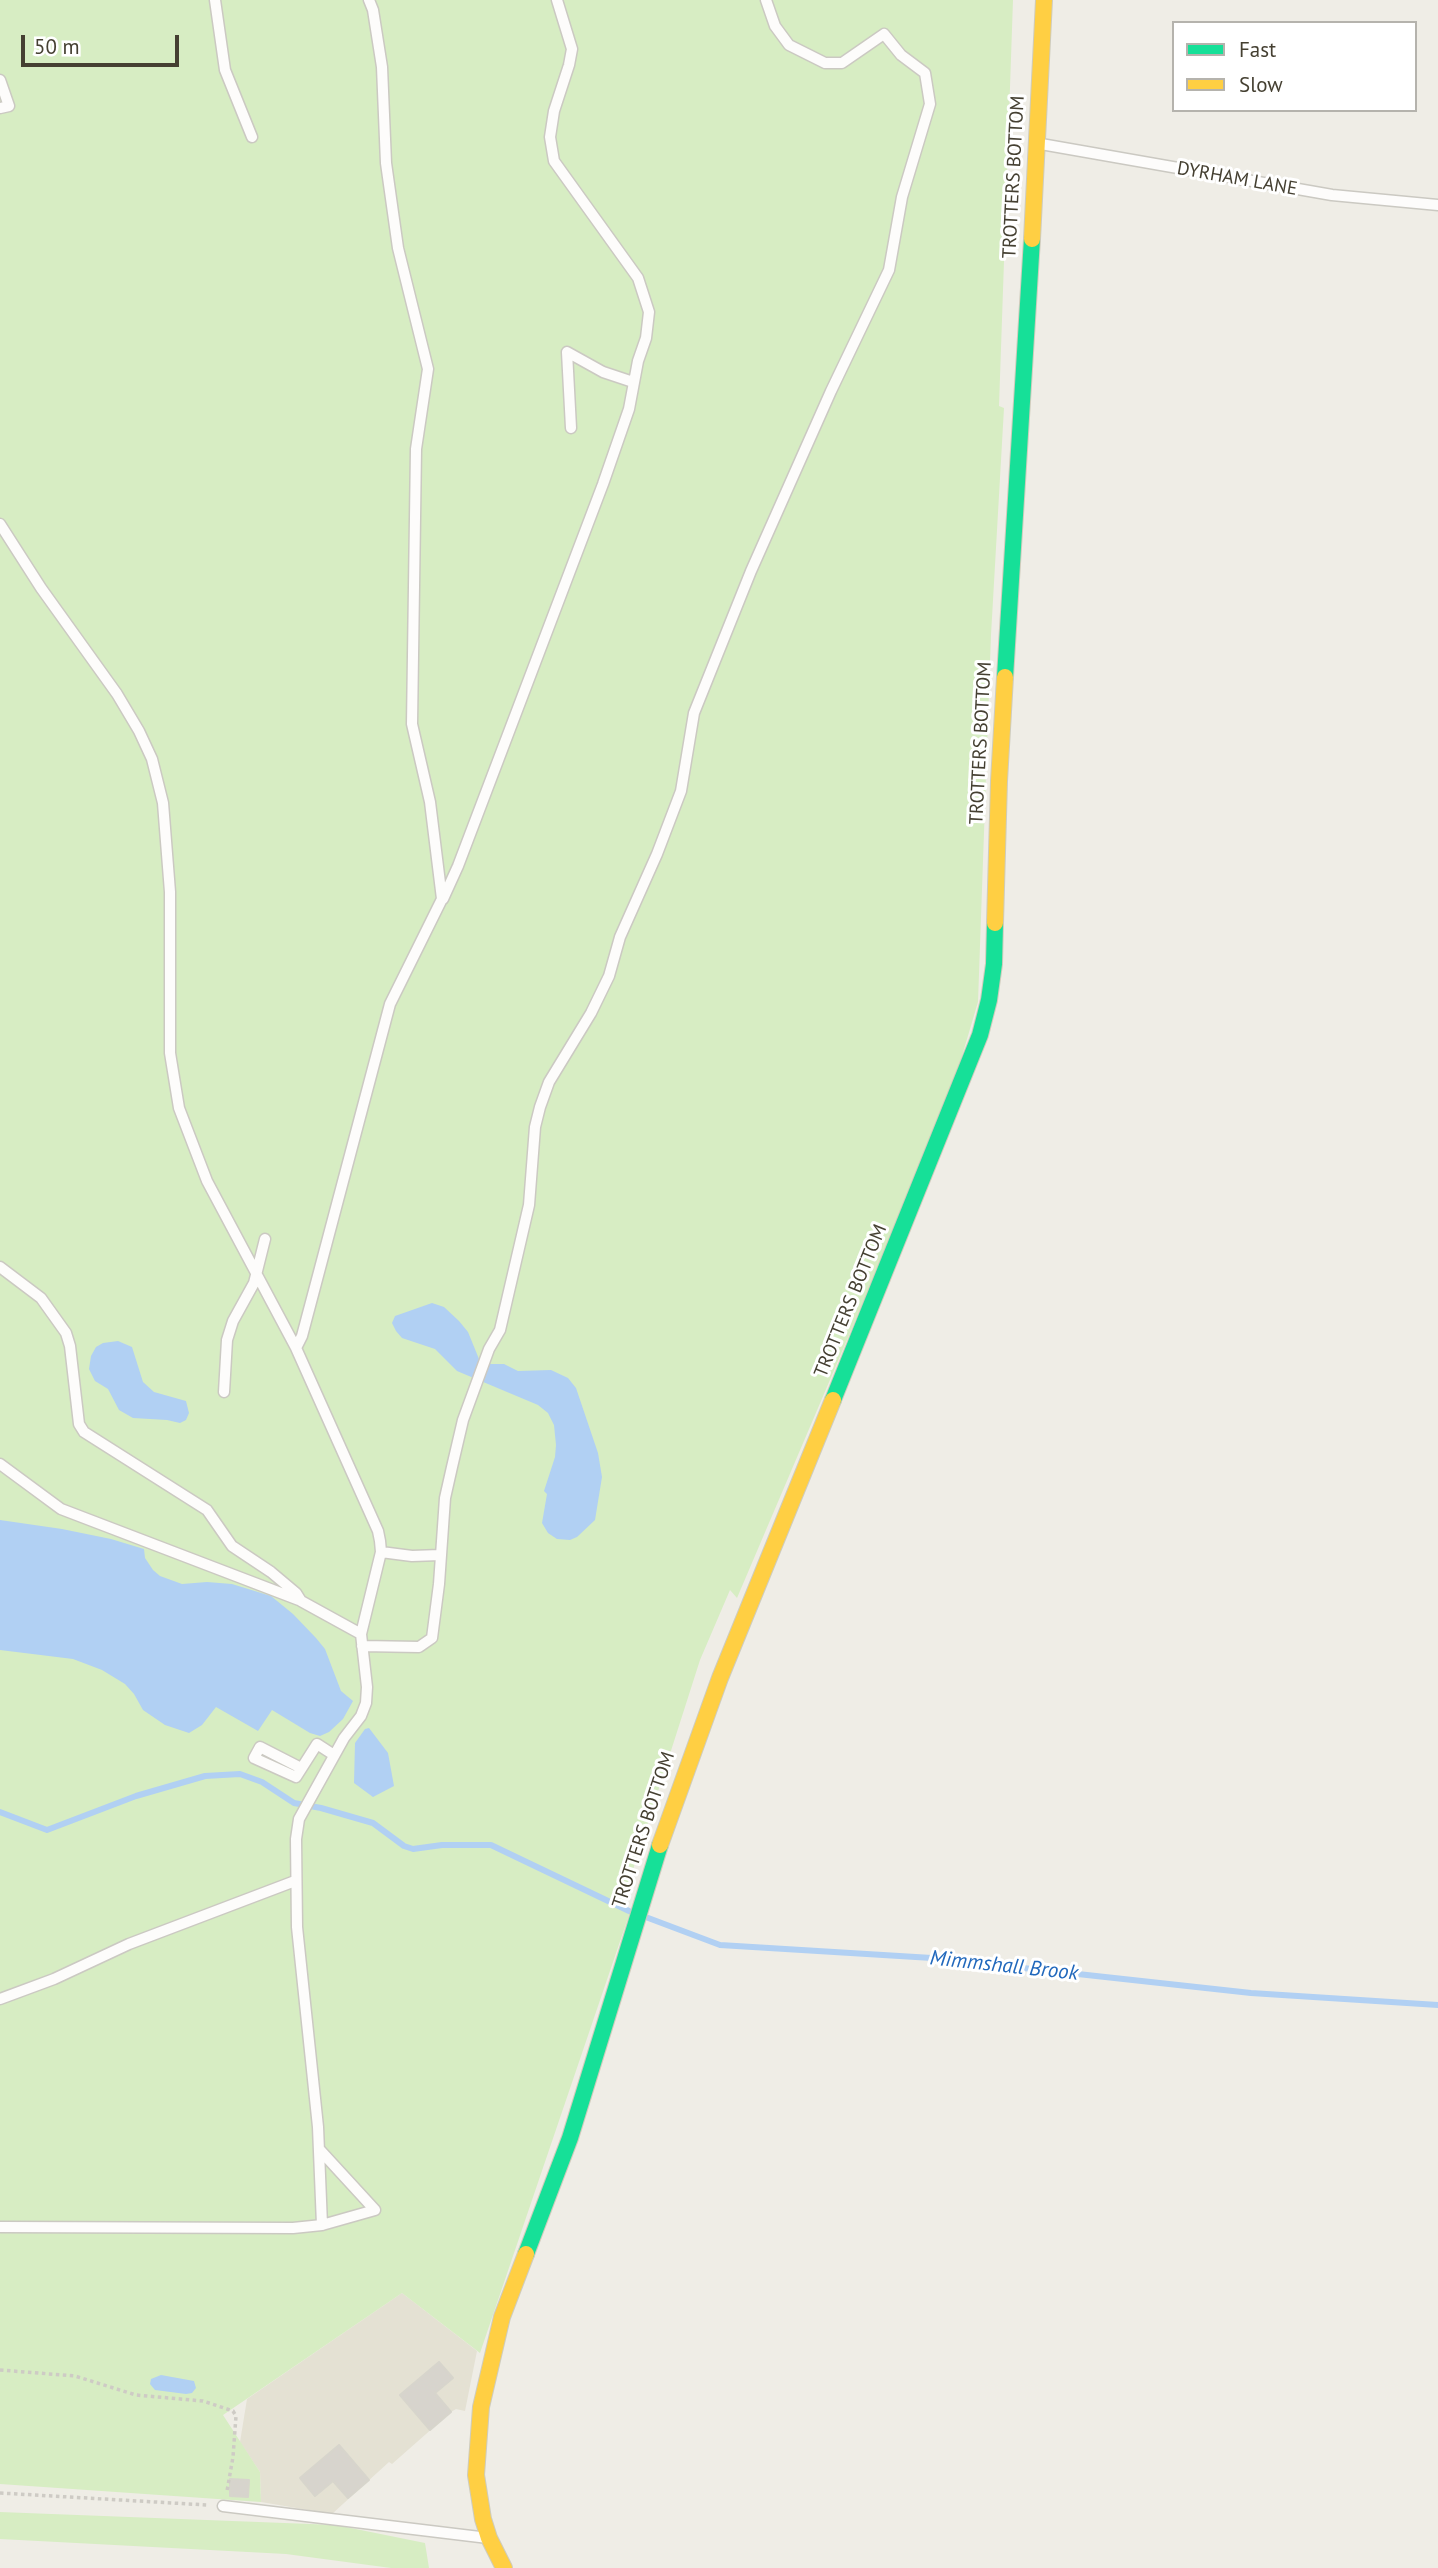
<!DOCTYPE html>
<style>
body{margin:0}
#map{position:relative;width:1438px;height:2568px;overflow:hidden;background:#efede6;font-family:"PT Sans",sans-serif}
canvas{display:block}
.legend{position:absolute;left:1172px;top:21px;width:245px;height:91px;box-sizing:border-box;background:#fff;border:2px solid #b5b3ad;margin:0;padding:9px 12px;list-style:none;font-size:21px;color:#454032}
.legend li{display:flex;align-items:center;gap:14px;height:35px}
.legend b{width:35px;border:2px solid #b5b3ad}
.scale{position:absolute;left:21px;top:35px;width:158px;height:32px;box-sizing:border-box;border:4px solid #454032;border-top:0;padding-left:9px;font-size:21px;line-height:24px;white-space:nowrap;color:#454032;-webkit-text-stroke:5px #fff;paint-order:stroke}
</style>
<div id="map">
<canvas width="1438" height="2568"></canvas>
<ul class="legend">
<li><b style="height:9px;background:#16e098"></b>Fast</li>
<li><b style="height:9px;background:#ffcf43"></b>Slow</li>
</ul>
<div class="scale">50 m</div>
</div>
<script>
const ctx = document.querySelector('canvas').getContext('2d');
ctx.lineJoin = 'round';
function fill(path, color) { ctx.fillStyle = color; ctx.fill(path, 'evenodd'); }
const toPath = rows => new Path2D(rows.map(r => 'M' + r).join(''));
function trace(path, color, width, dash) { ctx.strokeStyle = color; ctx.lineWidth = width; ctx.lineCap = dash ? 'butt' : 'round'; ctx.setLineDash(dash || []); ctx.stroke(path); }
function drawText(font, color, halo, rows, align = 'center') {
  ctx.font = font + ' "PT Sans",sans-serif'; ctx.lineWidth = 6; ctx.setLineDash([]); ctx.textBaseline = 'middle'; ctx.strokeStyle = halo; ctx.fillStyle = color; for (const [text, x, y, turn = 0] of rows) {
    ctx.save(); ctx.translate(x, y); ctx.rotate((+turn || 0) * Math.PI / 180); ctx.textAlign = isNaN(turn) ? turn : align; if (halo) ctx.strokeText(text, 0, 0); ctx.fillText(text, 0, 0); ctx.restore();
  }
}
fill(toPath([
 [402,2293,477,2351,465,2411,456,2409,451,2412,392,2464,389,2462,332,2514,261,2502,260,2472,240,2442,247,2399]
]), '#e4e1d3');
fill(toPath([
 [0,0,1013,0,999,406,1004,408,991,635,978,1002,948,1103,737,1598,730,1590,700,1660,621,1907,630,1912,480,2353,402,2293,223,2415,260,2472,261,2502,0,2484],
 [0,2512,336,2525,425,2543,429,2568,391,2568,286,2554,0,2539]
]), '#d7edc3');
fill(toPath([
 [432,1303,444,1307,459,1321,468,1332,479,1359,491,1364,504,1364,518,1371,551,1370,568,1378,576,1388,598,1453,602,1477,595,1520,577,1537,570,1540,557,1539,548,1533,542,1523,547,1494,544,1491,555,1457,556,1445,554,1425,548,1413,538,1405,457,1371,435,1349,402,1338,396,1331,392,1323,395,1316],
 [118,1341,132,1347,143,1382,154,1392,186,1401,189,1413,186,1420,180,1423,167,1420,133,1418,119,1410,108,1389,95,1381,89,1369,91,1356,96,1347,103,1343],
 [0,1520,62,1529,111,1539,144,1549,145,1558,153,1570,160,1576,182,1584,207,1582,232,1584,271,1596,293,1614,316,1638,325,1649,341,1691,353,1701,343,1719,329,1732,320,1736,310,1733,272,1710,258,1731,216,1707,202,1725,189,1733,165,1725,143,1710,134,1694,125,1684,102,1670,73,1659,0,1650],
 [369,1728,388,1753,394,1786,373,1797,354,1783,355,1743,365,1729],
 [161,2375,194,2381,196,2388,192,2393,186,2394,155,2390,150,2384,151,2379]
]), '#b1d0f3');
trace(toPath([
 [0,1812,47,1830,136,1796,205,1776,240,1774,262,1782,294,1803,321,1808,373,1823,404,1846,413,1849,442,1845,491,1845,629,1911],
 [643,1916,720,1945,932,1958,1251,1993,1438,2005]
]), '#b1d0f3', 6);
const building = toPath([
 [439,2362,453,2378,435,2393,451,2412,430,2430,400,2395,439,2362],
 [339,2445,369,2480,348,2498,333,2481,315,2496,300,2478,339,2445],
 [230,2479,249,2480,248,2497,230,2496,230,2479]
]);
fill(building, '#d7d4cd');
trace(building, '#d7d5cc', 2);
const lane = toPath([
 [215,0,225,70,252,137],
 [0,80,9,106,0,108],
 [1041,144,1332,195,1438,205],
 [571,428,567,352,603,372,633,382],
 [0,524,41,588,117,694,139,731,152,759,163,803,170,892,170,1053,179,1108,207,1181,296,1348,378,1531,380,1541,381,1552,361,1634,367,1687,366,1703,361,1716,344,1738,299,1819,296,1839,297,1927,318,2127,322,2225],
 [443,899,458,866,603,484,629,409,638,361,646,338,649,312,638,278,554,161,550,137,554,111,569,65,572,49,557,0],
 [0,1267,41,1298,66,1333,70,1346,79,1424,84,1432,207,1510,232,1546,271,1572,296,1593,301,1601,361,1634],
 [296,1348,302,1336,390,1004,442,899,430,802,412,724,416,449,428,369,398,248,386,163,382,67,373,10,369,0],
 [224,1392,227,1340,233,1321,254,1283,265,1239],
 [0,1464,61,1509,299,1600],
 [381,1552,412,1556,440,1555],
 [362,1646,419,1647,432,1638,439,1584,445,1498,452,1467,463,1420,489,1349,500,1330,529,1205,535,1127,540,1107,549,1082,591,1013,609,976,620,937,657,854,681,791,694,713,751,571,831,391,889,270,902,197,930,104,925,73,901,55,884,34,842,63,825,63,789,45,775,26,766,0],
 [301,1768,260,1747,254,1758,296,1777,317,1744,334,1755],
 [0,1999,54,1979,129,1944,295,1881],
 [0,2227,293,2228,322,2225,375,2210,319,2149],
 [223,2506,488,2538]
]);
const fast = toPath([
 [1005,677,1032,239],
 [833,1400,980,1035,989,1000,994,964,995,923],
 [526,2254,570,2138,660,1845]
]);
const slow = toPath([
 [1032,239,1044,0],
 [995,923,999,781,1005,677],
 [660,1845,720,1678,833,1400],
 [504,2568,489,2538,483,2519,476,2475,481,2407,502,2317,526,2254]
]);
trace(lane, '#cbc9c2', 13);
trace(fast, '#cfccbc', 18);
trace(slow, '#cfccbc', 18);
trace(toPath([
 [0,2370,75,2376,136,2395,203,2401,233,2411,236,2416,233,2457,227,2491],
 [0,2493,207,2505]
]), '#cecbc5', 3.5, [3.5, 3.5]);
trace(lane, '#fdfcfb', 10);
trace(fast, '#16e098', 16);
trace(slow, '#ffcf43', 16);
drawText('19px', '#454032', '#fff', [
 ["TROTTERS BOTTOM",1014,177,-87],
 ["DYRHAM LANE",1237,179,10],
 ["TROTTERS BOTTOM",981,743,-87],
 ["TROTTERS BOTTOM",851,1301,-68],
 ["TROTTERS BOTTOM",644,1830,-72]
]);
drawText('italic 21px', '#2168bc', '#fff', [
 ["Mimmshall Brook",1004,1966,6]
]);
</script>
